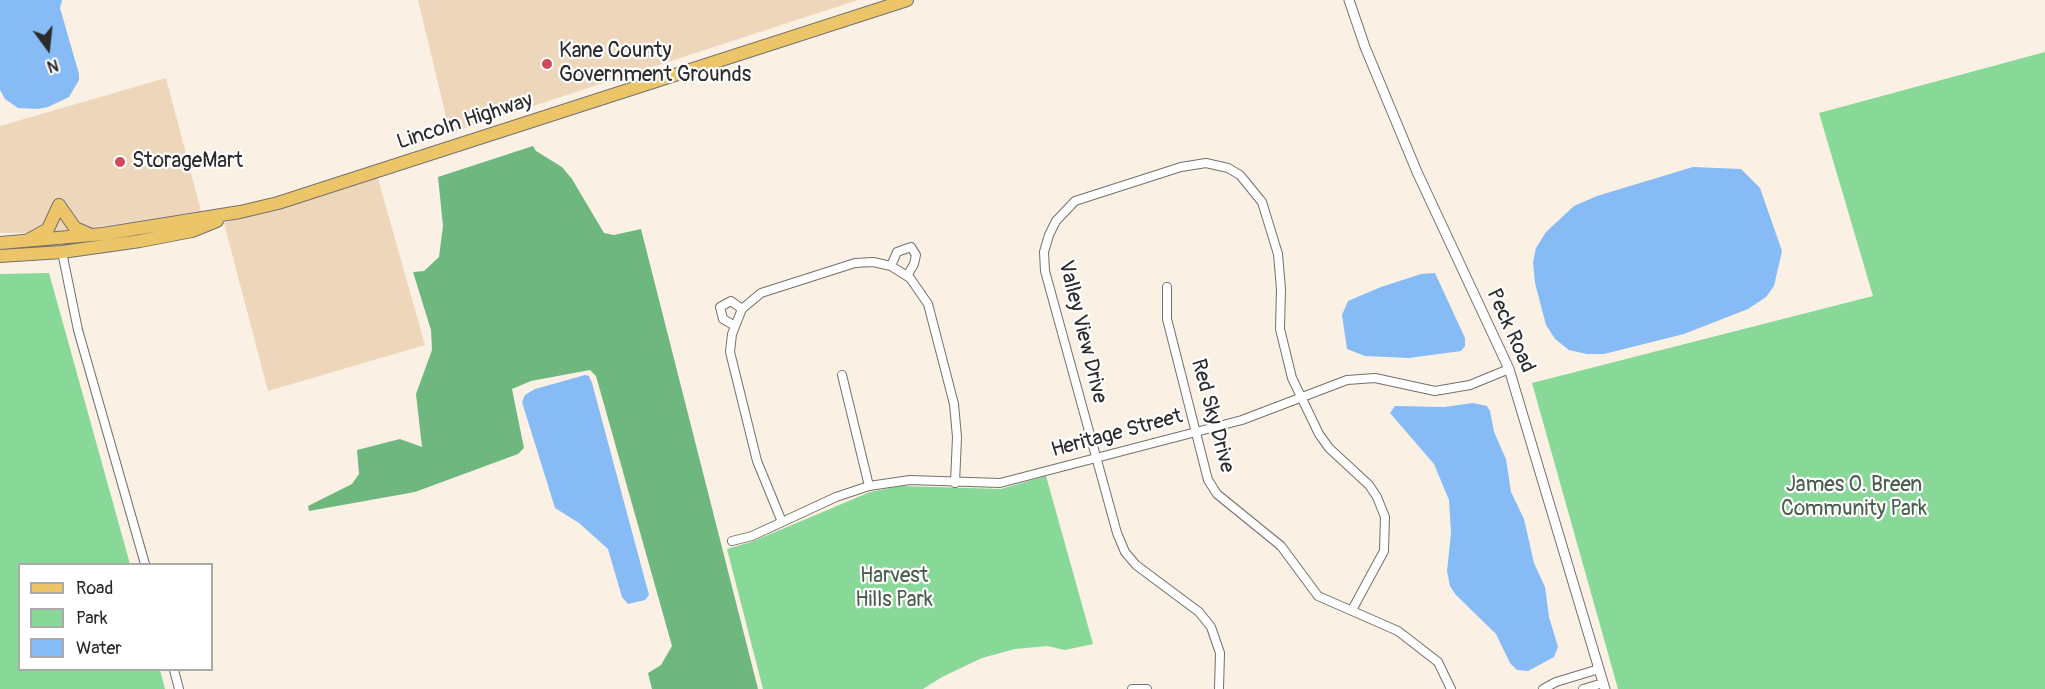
<!DOCTYPE html>
<style>
body{margin:0}
#map{position:relative;width:2045px;height:689px;overflow:hidden;background:#fbf0e4;font-family:Pangolin,sans-serif}
canvas{display:block}
.legend{position:absolute;left:18px;top:563px;width:195px;height:108px;box-sizing:border-box;background:#fff;border:2px solid #aaa;margin:0;padding:8px 10px;list-style:none;font-size:18px;color:#2b2b2b}
.legend li{display:flex;align-items:center;gap:12px;height:30px}
.legend b{width:30px;border:2px solid #aaa}
.north{position:absolute;left:18px;top:18px;width:60px;height:60px;-webkit-text-stroke:4px #fff;paint-order:stroke;rotate:165deg;font-size:16px;font-weight:700;line-height:24px;text-align:center;color:#2b2b2b}
.north::after{content:'';display:block;margin:auto;width:21px;height:27px;background:#2b2b2b;clip-path:polygon(50% 0,100% 100%,50% 72%,0 100%)}
</style>
<div id="map">
<canvas width="2045" height="689"></canvas>
<ul class="legend">
<li><b style="height:8px;background:#edc569"></b>Road</li>
<li><b style="height:16px;background:#88d898"></b>Park</li>
<li><b style="height:16px;background:#86bbf5"></b>Water</li>
</ul>
<div class="north">N</div>
</div>
<script>
const ctx = document.querySelector('canvas').getContext('2d');
ctx.lineJoin = 'round';
function fill(path, color) { ctx.fillStyle = color; ctx.fill(path, 'evenodd'); }
const toPath = rows => new Path2D(rows.map(r => 'M' + r).join(''));
function trace(path, color, width, dash) { ctx.strokeStyle = color; ctx.lineWidth = width; ctx.lineCap = dash ? 'butt' : 'round'; ctx.setLineDash(dash || []); ctx.stroke(path); }
function drawText(font, color, halo, rows, align = 'center') {
  ctx.font = font + ' Pangolin,sans-serif'; ctx.lineWidth = 4.5; ctx.setLineDash([]); ctx.textBaseline = 'middle'; ctx.strokeStyle = halo; ctx.fillStyle = color; for (const [text, x, y, turn = 0] of rows) {
    ctx.save(); ctx.translate(x, y); ctx.rotate((+turn || 0) * Math.PI / 180); ctx.textAlign = isNaN(turn) ? turn : align; if (halo) ctx.strokeText(text, 0, 0); ctx.fillText(text, 0, 0); ctx.restore();
  }
}
fill(toPath([
 [418,0,858,0,450,133],
 [166,78,201,211,60,233,0,233,0,126],
 [377,175,425,345,268,391,224,223]
]), '#eed6bb');
fill(toPath([
 [2045,52,2045,689,1618,689,1532,383,1873,296,1819,113],
 [49,273,130,564,20,564,20,670,160,670,165,689,0,689,0,274],
 [1046,476,1093,644,1065,650,1047,646,1015,649,982,658,942,677,923,689,763,689,727,549,754,541,870,492,901,486,1001,489]
]), '#88d898');
fill(toPath([
 [533,146,536,151,562,167,572,179,604,233,614,235,641,229,758,689,652,689,648,673,661,665,672,646,596,376,590,370,531,381,512,389,524,448,518,454,415,492,309,511,308,506,352,484,359,474,357,450,400,439,422,447,416,394,432,350,431,330,413,272,424,271,439,257,443,226,438,177]
]), '#6eb880');
fill(toPath([
 [0,0,62,0,60,8,79,74,79,80,69,97,48,107,38,109,18,108,5,99,0,90],
 [1693,167,1741,169,1760,188,1782,251,1774,286,1766,297,1748,309,1684,334,1604,354,1587,354,1569,350,1555,339,1546,325,1535,283,1533,262,1536,248,1546,232,1574,206,1597,196],
 [1435,273,1465,338,1465,346,1461,351,1409,358,1365,356,1347,349,1342,315,1348,301,1381,287,1421,274],
 [585,375,589,376,592,383,649,595,645,600,628,604,622,597,608,549,579,523,555,508,522,402,525,395,535,389],
 [1473,403,1487,406,1490,411,1494,432,1506,459,1511,492,1524,519,1534,563,1545,587,1549,617,1558,647,1554,657,1528,671,1517,670,1510,663,1496,634,1456,595,1450,586,1447,571,1451,533,1449,500,1434,464,1390,413,1395,406,1444,407]
]), '#86bbf5');
const minor = toPath([
 [62,252,78,330,145,564],
 [891,266,897,252,911,247,916,255,914,264,907,276],
 [1167,287,1167,319,1208,480,1217,494,1281,546,1318,596,1398,631,1438,662,1451,689],
 [735,326,723,319,720,307,731,301,742,309],
 [842,375,869,486],
 [782,522,757,461,730,352,732,334,742,309,761,293,855,263,873,262,891,266,910,278,928,304,954,404,957,437,955,483],
 [732,541,752,536,836,497,869,486,910,480,1000,483,1242,420,1347,380,1375,378,1435,391,1470,385,1509,369],
 [174,670,179,689],
 [1132,689,1147,689],
 [1219,689,1220,653,1211,627,1199,612,1136,565,1125,552,1117,533,1045,271,1044,252,1049,235,1056,221,1075,201,1181,167,1206,163,1228,168,1240,175,1262,202,1278,254,1281,289,1280,329,1292,378,1319,434,1329,448,1369,485,1377,497,1385,517,1384,551,1352,610],
 [1543,689,1556,682,1599,669],
 [1583,689,1603,683]
]);
const tertiary = toPath([
 [1349,0,1365,47,1417,172,1509,369,1605,689]
]);
const primary = toPath([
 [59,205,75,228,89,234],
 [30,239,48,229,59,205],
 [0,243,103,234,240,212,278,203,907,0],
 [0,256,62,252,140,241,192,231,217,221]
]);
trace(minor, '#74706c', 10);
trace(tertiary, '#74706c', 11);
trace(primary, '#74706c', 14);
trace(minor, '#fff', 8);
trace(tertiary, '#fff', 9);
trace(primary, '#edc569', 12);
for (const [x, y, r, color] of [
 [547,64,6,"#d1495b"],
 [120,162,6,"#d1495b"]
]) { const dot = new Path2D(); dot.arc(x, y, r, 0, 2 * Math.PI); ctx.fillStyle = color; ctx.fill(dot); trace(dot, '#fff', 2); }
drawText('21px', '#2b2b2b', '#fff', [
 ["Kane County",559,52],
 ["Government Grounds",559,76],
 ["StorageMart",132,162]
], 'left');
drawText('21px', '#2b2b2b', '#fff', [
 ["Lincoln Highway",465,122,-18],
 ["Peck Road",1510,331,66],
 ["Valley View Drive",1082,332,76],
 ["Red Sky Drive",1212,416,75],
 ["Heritage Street",1117,434,-15]
]);
drawText('21px', '#475f4c', '#fff', [
 ["James O. Breen",1854,486],
 ["Community Park",1854,510],
 ["Harvest",894,577],
 ["Hills Park",894,601]
]);
</script>
